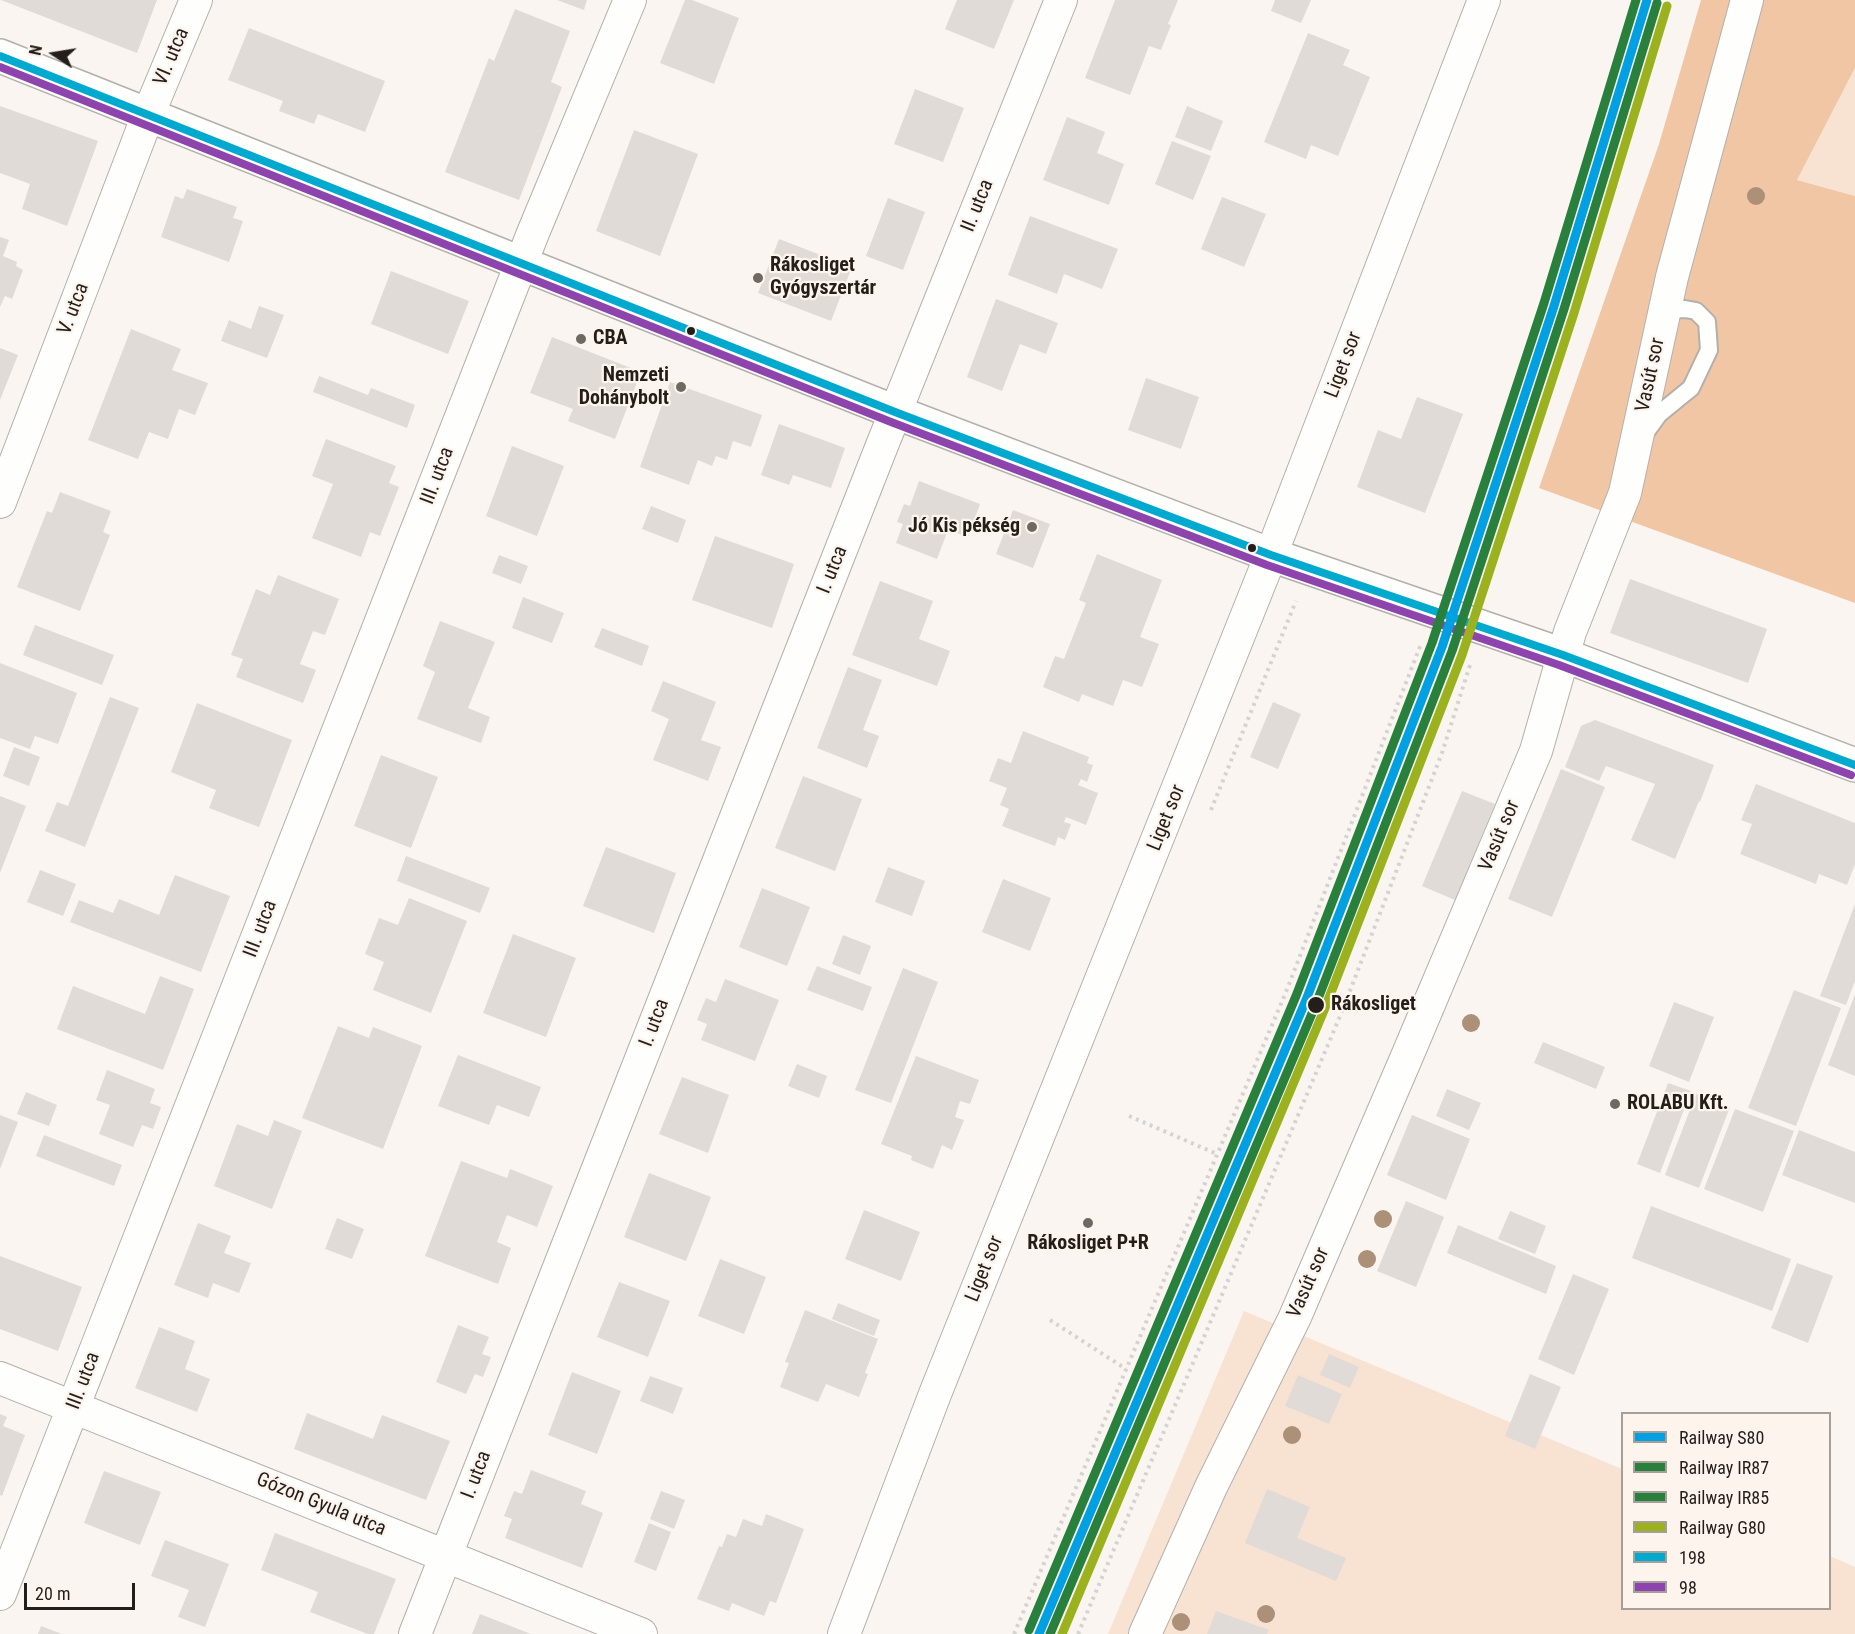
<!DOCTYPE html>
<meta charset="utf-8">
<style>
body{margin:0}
#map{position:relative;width:1855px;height:1634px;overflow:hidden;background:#faf5f0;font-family:"Roboto Condensed",sans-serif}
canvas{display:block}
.legend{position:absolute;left:1621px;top:1412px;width:210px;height:198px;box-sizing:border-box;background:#fdf4ed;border:2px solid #a69e99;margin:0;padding:8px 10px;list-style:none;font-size:18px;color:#231e1a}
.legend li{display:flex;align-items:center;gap:12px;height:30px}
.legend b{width:30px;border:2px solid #a69e99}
.north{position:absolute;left:24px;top:24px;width:60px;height:60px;-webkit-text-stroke:4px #fdf4ed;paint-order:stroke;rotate:282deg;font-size:16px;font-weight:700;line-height:24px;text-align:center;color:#231e1a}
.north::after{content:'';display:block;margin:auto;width:21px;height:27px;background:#231e1a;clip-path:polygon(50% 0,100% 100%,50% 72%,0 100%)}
.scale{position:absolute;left:24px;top:1583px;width:111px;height:27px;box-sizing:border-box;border:3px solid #231e1a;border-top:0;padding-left:8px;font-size:18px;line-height:21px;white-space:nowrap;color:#231e1a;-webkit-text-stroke:4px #fdf4ed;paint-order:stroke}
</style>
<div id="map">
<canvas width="1855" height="1634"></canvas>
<ul class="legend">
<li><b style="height:8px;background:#00a0e3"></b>Railway S80</li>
<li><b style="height:8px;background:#29803c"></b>Railway IR87</li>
<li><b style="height:8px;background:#29803c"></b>Railway IR85</li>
<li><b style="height:8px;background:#9bb11e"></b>Railway G80</li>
<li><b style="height:8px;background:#00a9ce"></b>198</li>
<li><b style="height:8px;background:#8e44ad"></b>98</li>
</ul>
<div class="north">N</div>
<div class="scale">20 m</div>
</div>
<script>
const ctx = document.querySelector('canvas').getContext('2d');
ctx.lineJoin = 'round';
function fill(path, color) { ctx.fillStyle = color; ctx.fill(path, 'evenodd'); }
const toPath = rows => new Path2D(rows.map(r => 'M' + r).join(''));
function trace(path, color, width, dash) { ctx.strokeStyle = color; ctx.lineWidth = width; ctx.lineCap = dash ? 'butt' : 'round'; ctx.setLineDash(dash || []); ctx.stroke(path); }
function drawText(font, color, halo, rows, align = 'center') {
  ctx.font = font + ' "Roboto Condensed",sans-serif'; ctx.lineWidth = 4.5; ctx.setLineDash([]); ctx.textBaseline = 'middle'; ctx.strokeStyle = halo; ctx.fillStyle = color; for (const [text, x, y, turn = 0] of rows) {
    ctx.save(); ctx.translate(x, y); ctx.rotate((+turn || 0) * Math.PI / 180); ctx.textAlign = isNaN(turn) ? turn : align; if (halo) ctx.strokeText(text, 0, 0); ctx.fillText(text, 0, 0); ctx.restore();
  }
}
fill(toPath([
 [1855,68,1855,196,1797,180],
 [1244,1311,1622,1469,1622,1608,1830,1608,1830,1556,1855,1567,1855,1634,1108,1634]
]), '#f8e3d2');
fill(toPath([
 [1701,0,1855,0,1855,68,1797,180,1855,196,1855,603,1539,488,1659,144]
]), '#f0c6a5');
fill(toPath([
 [1,0,157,0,137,53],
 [557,0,587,0,584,10],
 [685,0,692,0,739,18,714,84,660,63],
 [957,0,1014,0,994,49,945,29],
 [1115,0,1178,0,1168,24,1171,25,1161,50,1149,46,1130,95,1085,78],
 [1275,0,1311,0,1301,23,1271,11],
 [515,9,570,31,551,82,562,87,519,200,445,172,489,58,494,61],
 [249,28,385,81,365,132,318,114,314,124,279,111,283,101,228,80],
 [1308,33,1350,50,1343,65,1370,77,1338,156,1311,145,1306,159,1264,142],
 [915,89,964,108,943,162,894,144],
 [0,106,98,141,67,226,22,209,30,184,0,173],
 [1187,106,1223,121,1211,151,1175,137],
 [1067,117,1105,132,1097,153,1124,164,1109,205,1043,180],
 [634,130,698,154,660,256,596,231],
 [1172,141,1211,156,1193,200,1155,184],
 [187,189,237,207,233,218,243,221,229,262,161,237,175,196,183,199],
 [1222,197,1266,214,1244,267,1201,249],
 [888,198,925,212,903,270,866,256],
 [1030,216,1118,249,1102,289,1064,274,1057,294,1008,275],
 [0,237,9,240,3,256,17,262,16,266,23,270,12,299,5,296,0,307],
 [779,239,852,267,831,321,758,293],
 [391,271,469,301,448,354,371,324],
 [996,299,1058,323,1046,354,1020,344,1002,391,967,377],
 [259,306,284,315,267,358,221,341,229,320,251,329],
 [131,329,181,349,172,370,208,383,195,415,179,409,168,439,149,432,138,459,88,440],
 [552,337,641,372,615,439,568,421,573,409,530,393],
 [0,348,18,355,0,400],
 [319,376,368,395,371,388,415,405,407,428,313,392],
 [1146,378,1199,397,1181,449,1128,430],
 [670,382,762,415,751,447,733,441,727,460,716,456,712,466,698,460,689,485,640,467],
 [1417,397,1463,414,1425,513,1357,487,1378,430,1401,439],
 [779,424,845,448,831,488,793,475,789,485,761,475],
 [326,439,396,466,389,483,399,487,380,536,370,532,361,557,312,538,333,484,312,476],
 [512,446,564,466,537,536,486,516],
 [919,481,980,504,968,537,948,530,937,559,896,543,903,524,897,522,904,504,910,506],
 [60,492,111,511,103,532,110,535,80,611,17,587,47,511,52,513],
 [651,506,686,520,678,543,642,529],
 [1013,510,1050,524,1033,568,996,554],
 [715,536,794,564,772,628,692,600],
 [1097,554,1162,580,1140,637,1159,644,1142,687,1123,680,1113,706,1082,694,1079,702,1043,687,1055,656,1064,659,1086,603,1079,600],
 [499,555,528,566,521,584,492,573],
 [278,575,339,599,325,635,313,631,300,664,316,670,303,703,236,677,243,659,231,655,256,589,270,595],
 [1630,579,1767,629,1748,683,1610,633],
 [880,581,933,601,919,639,950,651,937,686,852,655],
 [523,597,564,613,552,643,512,628],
 [440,621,495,642,468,708,490,717,481,743,417,719,435,672,423,666],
 [35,625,114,655,102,685,23,655],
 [602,628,649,646,642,666,594,647],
 [0,663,77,693,58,744,35,736,30,749,0,738],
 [848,667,882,680,863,730,879,736,867,768,817,748],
 [663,681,716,702,701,740,721,747,708,781,653,760,669,719,651,711],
 [110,697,139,708,85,847,45,831,57,802,68,806],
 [1273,702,1301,714,1278,769,1250,757],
 [197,703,292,740,259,827,209,808,216,790,171,772],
 [1595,720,1714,765,1700,802,1699,801,1675,859,1631,840,1655,784,1606,766,1599,781,1565,767,1581,726],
 [1023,731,1089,757,1087,763,1093,765,1087,782,1081,779,1078,785,1098,793,1086,825,1066,817,1064,822,1071,824,1065,840,1058,837,1055,846,1002,826,1009,809,1000,805,1007,788,989,781,998,758,1011,763],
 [14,747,40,757,29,786,3,776],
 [381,755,438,777,411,848,354,826],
 [1561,769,1605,787,1552,917,1508,899],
 [803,776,862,799,835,871,775,848],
 [1756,784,1855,823,1855,864,1847,885,1819,874,1816,884,1740,854,1752,824,1741,820],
 [1462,791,1495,804,1455,900,1422,886],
 [0,796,26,806,0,873],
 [606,847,676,873,654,933,583,906],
 [406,856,490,888,480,913,397,881],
 [888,867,925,881,912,916,875,902],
 [40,870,76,884,63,916,27,902],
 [175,875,230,896,201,972,70,922,79,900,113,913,119,899,159,915],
 [1003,879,1051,898,1030,951,982,932],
 [762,888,810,907,787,966,739,947],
 [409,898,467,921,431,1013,373,990,384,962,365,954,379,918,398,925],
 [1855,904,1855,981,1846,1005,1820,996],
 [513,934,576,958,546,1037,483,1013],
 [843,935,871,946,860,975,832,964],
 [817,966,872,987,863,1011,807,990],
 [903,968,938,982,891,1103,855,1090],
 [160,976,194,989,163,1070,57,1029,73,986,145,1014],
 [725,979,779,1000,755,1061,701,1040,707,1024,697,1020,706,998,716,1002],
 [1794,990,1841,1008,1796,1126,1748,1108],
 [1855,994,1855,1076,1828,1065],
 [1674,1002,1714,1017,1689,1082,1649,1066],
 [338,1026,369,1038,373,1027,422,1046,383,1149,302,1118],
 [1543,1042,1605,1067,1596,1089,1534,1063],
 [458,1055,541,1087,529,1117,497,1105,489,1125,438,1106],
 [916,1056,979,1080,970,1104,960,1101,955,1117,964,1120,952,1150,942,1145,933,1169,911,1160,912,1156,881,1144],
 [797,1064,827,1076,819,1098,788,1086],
 [107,1070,155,1089,150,1103,161,1107,153,1129,142,1125,133,1147,99,1134,110,1105,96,1100],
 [682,1077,729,1095,708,1153,659,1134],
 [1668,1083,1691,1091,1660,1173,1637,1164],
 [1447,1089,1481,1103,1469,1130,1436,1116],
 [26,1092,57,1105,49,1126,17,1114],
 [1696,1094,1730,1107,1699,1188,1665,1175],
 [1735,1109,1794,1131,1763,1212,1704,1189],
 [0,1115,18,1122,0,1169],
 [1412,1115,1470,1139,1446,1200,1387,1175],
 [274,1120,302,1131,272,1209,214,1186,237,1124,268,1136],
 [1799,1130,1855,1152,1855,1203,1782,1175],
 [44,1135,122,1165,114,1186,36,1156],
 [461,1161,507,1178,510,1169,553,1186,537,1227,507,1215,497,1242,511,1248,498,1284,425,1256],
 [649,1173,711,1197,686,1261,624,1237],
 [1406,1201,1444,1217,1416,1287,1377,1271],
 [1651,1206,1791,1259,1772,1311,1632,1258],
 [864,1210,920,1232,901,1281,845,1259],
 [1510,1211,1546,1226,1535,1254,1498,1239],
 [337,1218,364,1229,352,1259,325,1249],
 [198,1223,231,1236,224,1253,251,1263,239,1293,213,1283,208,1298,174,1285],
 [1458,1225,1556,1266,1546,1294,1447,1253],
 [0,1256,82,1287,58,1351,0,1329],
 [720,1259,766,1277,744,1334,698,1316],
 [1797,1263,1833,1276,1808,1343,1771,1328],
 [1573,1274,1609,1289,1574,1375,1538,1359],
 [619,1282,670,1301,648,1357,597,1337],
 [838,1303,880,1320,874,1336,832,1319],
 [805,1310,878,1339,865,1373,868,1374,859,1397,826,1384,818,1402,780,1387,789,1363,785,1362],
 [458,1325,489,1337,482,1354,491,1357,483,1377,475,1374,466,1394,436,1382],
 [159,1327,195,1341,185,1369,210,1379,197,1412,135,1388],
 [1329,1354,1359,1367,1350,1388,1320,1375],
 [572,1372,621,1391,597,1454,548,1435],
 [1530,1374,1561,1387,1535,1449,1505,1436],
 [1298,1375,1342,1394,1329,1424,1285,1406],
 [650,1376,683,1388,673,1414,640,1401],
 [307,1413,373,1439,382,1415,450,1441,426,1500,294,1449],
 [0,1414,7,1417,3,1426,25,1435,2,1496,0,1495],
 [531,1470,586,1491,581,1504,603,1513,582,1568,505,1538,512,1519,504,1516,514,1491,522,1494],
 [104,1471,161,1492,140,1545,84,1523],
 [1267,1489,1310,1507,1297,1538,1346,1558,1336,1581,1245,1543],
 [661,1491,685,1500,674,1529,650,1519],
 [766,1514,804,1529,776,1603,770,1601,764,1616,732,1603,729,1611,697,1599,719,1546,722,1547,727,1534,736,1537,743,1519,762,1526],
 [649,1523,671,1532,656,1571,634,1562],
 [275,1533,396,1579,374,1634,368,1634,310,1612,318,1592,261,1570],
 [165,1540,229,1564,205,1627,178,1617,189,1590,151,1576],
 [1216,1611,1269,1630,1267,1634,1207,1634],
 [480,1614,531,1634,472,1634],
 [41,1626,62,1634,38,1634]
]), '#e0dbd7');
const service = toPath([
 [1646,432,1659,414,1691,388,1709,350,1707,322,1696,311,1685,309,1665,310]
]);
const minor = toPath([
 [0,502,148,115,196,0],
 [0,1378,641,1634],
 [0,1594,533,233,630,0],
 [415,1634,881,448,1061,0],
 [844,1634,935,1394,1271,555,1484,0],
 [1145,1634,1211,1487,1295,1317,1408,1054,1536,751,1570,632,1625,493,1672,277,1747,0]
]);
const tertiary = toPath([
 [0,56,895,412,1271,555,1563,655,1855,765]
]);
trace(service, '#b4afab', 20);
trace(minor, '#b4afab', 34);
trace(tertiary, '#b4afab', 36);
trace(toPath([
 [1211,810,1296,601],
 [1129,1116,1217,1154],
 [1050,1320,1126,1369],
 [1014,1634,1286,992,1421,644],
 [1078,1634,1341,1014,1442,753,1471,662]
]), '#d5d3d2', 4, [3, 4.5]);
trace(service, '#fefefd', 16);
trace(minor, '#fefefd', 32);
trace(tertiary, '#fefefd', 33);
trace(toPath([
 [0,56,895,412,1271,555,1563,655,1855,765]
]), '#00a9ce', 8);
trace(toPath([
 [0,67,891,422,1267,565,1559,665,1851,775]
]), '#8e44ad', 8);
trace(toPath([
 [1039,1634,1306,1000,1442,647,1554,306,1647,0]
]), '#00a0e3', 9);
trace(toPath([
 [1050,1634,1316,1004,1452,651,1564,309,1657,3]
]), '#29803c', 9);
trace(toPath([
 [1029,1630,1296,996,1432,643,1544,303,1636,0]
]), '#29803c', 9);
trace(toPath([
 [1062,1634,1325,1008,1462,655,1574,313,1667,6]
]), '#9bb11e', 9);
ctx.fillStyle = '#ac9078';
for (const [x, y] of [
 [1756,196],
 [1471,1023],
 [1383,1219],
 [1367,1259],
 [1292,1435],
 [1266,1614],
 [1181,1622]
]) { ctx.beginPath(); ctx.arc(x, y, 9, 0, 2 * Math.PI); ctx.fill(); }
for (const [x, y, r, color] of [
 [758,278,6,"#6e6965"],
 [691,331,5,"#231e1a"],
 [581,339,6,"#6e6965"],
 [681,387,6,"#6e6965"],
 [1032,527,6,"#6e6965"],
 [1252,548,5,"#231e1a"],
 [1316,1005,9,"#231e1a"],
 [1615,1104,6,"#6e6965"],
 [1088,1223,6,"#6e6965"]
]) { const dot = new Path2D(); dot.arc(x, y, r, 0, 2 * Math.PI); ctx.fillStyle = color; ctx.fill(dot); trace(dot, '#fdf4ed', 2); }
drawText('20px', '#231e1a', '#fdf4ed', [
 ["VI. utca",172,57,-67],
 ["II. utca",978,206,-68],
 ["V. utca",74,309,-69],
 ["Liget sor",1344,365,-69],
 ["Vasút sor",1651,375,-78],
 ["III. utca",438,476,-69],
 ["I. utca",833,570,-68],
 ["Liget sor",1167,818,-68],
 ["Vasút sor",1500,836,-67],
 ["III. utca",261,929,-69],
 ["I. utca",655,1023,-69],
 ["Liget sor",985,1269,-68],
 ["Vasút sor",1309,1283,-66],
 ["III. utca",84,1381,-69],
 ["I. utca",477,1475,-69],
 ["Gózon Gyula utca",321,1505,22]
]);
drawText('bold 20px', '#231e1a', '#fdf4ed', [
 ["Rákosliget",770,266],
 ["Gyógyszertár",770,289],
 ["CBA",593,339],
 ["Nemzeti",669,376,"right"],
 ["Dohánybolt",669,399,"right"],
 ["Jó Kis pékség",1020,527,"right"],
 ["ROLABU Kft.",1627,1104],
 ["Rákosliget P+R",1088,1244,"center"]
], 'left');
drawText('bold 20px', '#231e1a', '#fdf4ed', [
 ["Rákosliget",1331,1005]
], 'left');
</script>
